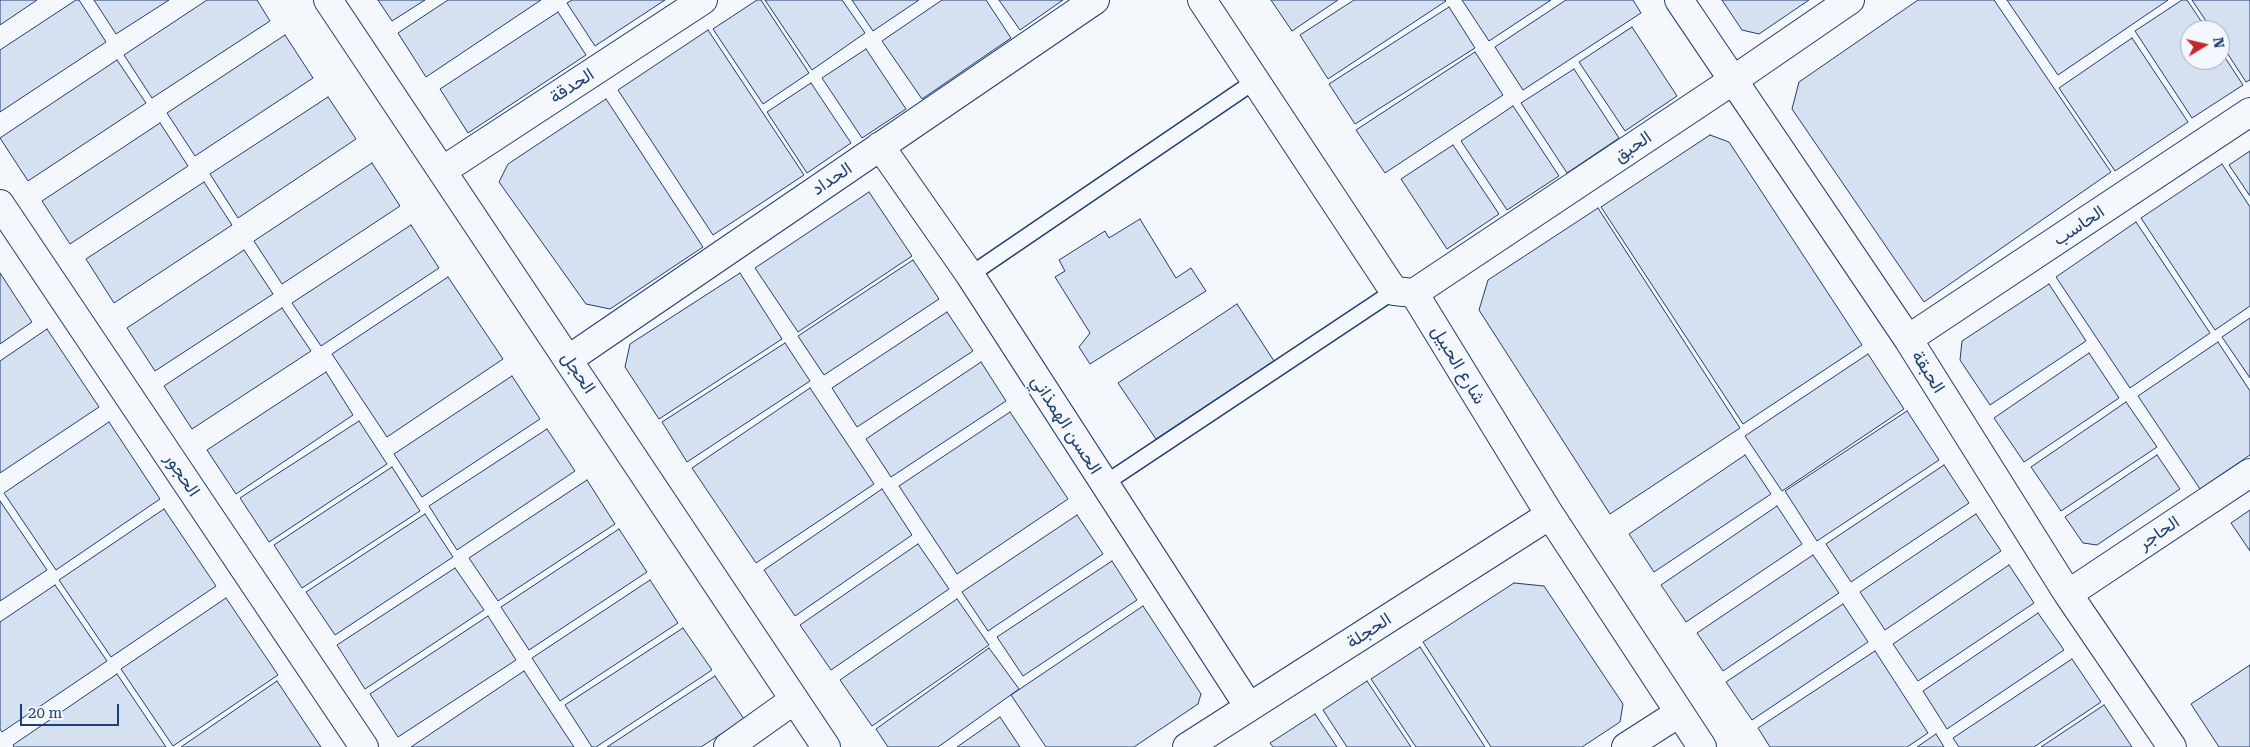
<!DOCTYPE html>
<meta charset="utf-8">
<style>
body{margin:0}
#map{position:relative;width:2250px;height:747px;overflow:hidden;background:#f4f7fb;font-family:"Roboto Serif",serif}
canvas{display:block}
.north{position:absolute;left:2180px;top:20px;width:50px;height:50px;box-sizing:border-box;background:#f4f7fb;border:1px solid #9eadc5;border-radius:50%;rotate:81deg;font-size:14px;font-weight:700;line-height:20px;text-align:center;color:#1d3f73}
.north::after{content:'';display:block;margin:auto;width:18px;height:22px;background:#c62828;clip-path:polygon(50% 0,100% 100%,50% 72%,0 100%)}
.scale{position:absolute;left:20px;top:704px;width:99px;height:22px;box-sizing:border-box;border:2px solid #1d3f73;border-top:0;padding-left:6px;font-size:15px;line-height:18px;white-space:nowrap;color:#1d3f73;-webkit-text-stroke:4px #f4f7fb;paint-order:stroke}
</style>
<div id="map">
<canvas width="2250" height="747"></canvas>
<div class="north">N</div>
<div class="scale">20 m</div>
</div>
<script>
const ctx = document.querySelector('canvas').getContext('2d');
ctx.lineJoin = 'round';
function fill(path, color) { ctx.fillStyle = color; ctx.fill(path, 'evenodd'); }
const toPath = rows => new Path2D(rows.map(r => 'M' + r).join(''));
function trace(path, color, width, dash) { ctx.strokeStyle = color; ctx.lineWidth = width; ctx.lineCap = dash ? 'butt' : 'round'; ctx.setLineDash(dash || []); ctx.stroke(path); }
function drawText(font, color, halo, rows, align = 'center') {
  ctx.font = font + ' "Roboto Serif",Vazirmatn,serif'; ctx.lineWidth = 4; ctx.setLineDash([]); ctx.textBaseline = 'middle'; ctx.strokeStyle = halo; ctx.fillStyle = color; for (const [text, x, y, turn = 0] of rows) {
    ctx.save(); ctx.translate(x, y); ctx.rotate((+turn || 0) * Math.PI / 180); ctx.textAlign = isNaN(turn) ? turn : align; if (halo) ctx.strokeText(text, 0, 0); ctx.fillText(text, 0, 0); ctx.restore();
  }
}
const building = toPath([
 [0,0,37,0,0,25,0,0],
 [76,0,79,0,106,42,0,112,0,50,76,0],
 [94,0,169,0,116,34,94,0],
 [207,0,257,0,270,21,152,98,124,55,207,0],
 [378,0,425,0,392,21,378,0],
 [448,0,541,0,426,77,398,33,448,0],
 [572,0,665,0,595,46,567,3,572,0],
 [757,0,761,0,809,73,763,104,713,29,757,0],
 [765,0,842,0,865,33,812,70,765,0],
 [852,0,919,0,873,31,852,0],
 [942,0,986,0,1011,38,922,99,882,41,942,0],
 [999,0,1063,0,1020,30,999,0],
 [1271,0,1338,0,1292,31,1271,0],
 [1354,0,1445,0,1446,1,1328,79,1300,35,1354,0],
 [1462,0,1551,0,1489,41,1462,0],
 [1566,0,1633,0,1641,13,1523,90,1495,47,1566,0],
 [1722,0,1809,0,1759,34,1742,30,1722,0],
 [1918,0,1994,0,2111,172,1924,302,1792,109,1799,82,1918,0],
 [2007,0,2168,0,2058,75,2007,0],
 [2182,0,2187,0,2207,30,2190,30,2190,60,2220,60,2220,50,2243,85,2192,118,2135,31,2182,0],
 [2192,0,2250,0,2250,80,2246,82,2220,42,2220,30,2212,30,2192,0],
 [1449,7,1475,48,1355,124,1329,84,1449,7],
 [558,12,586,55,468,133,440,89,558,12],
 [1632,27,1677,96,1625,131,1579,62,1632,27],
 [708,30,804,175,713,235,618,90,708,30],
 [285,35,313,78,195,156,167,113,285,35],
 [2132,38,2188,122,2115,171,2059,88,2132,38],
 [866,49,906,109,862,138,822,78,866,49],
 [1475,52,1503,95,1385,173,1356,130,1475,52],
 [117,60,146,103,28,181,0,138,117,60],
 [1574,69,1619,138,1567,173,1521,103,1574,69],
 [811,83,851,143,807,173,767,112,811,83],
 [328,97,356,139,238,218,210,174,328,97],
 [606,99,703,247,610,309,586,304,499,182,508,164,606,99],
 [1513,106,1559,176,1507,210,1461,141,1513,106],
 [160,123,188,166,70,244,42,201,160,123],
 [1710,135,1729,142,1862,345,1743,424,1601,207,1710,135],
 [1453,145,1499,214,1447,249,1401,179,1453,145],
 [2250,151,2250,196,2229,165,2250,151],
 [372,163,400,206,282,284,254,241,372,163],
 [2222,164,2250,207,2250,306,2215,330,2141,218,2222,164],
 [204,182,232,225,114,303,86,259,204,182],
 [869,192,912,256,798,332,755,268,869,192],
 [1598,208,1740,428,1610,514,1479,310,1488,280,1598,208],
 [1140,219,1176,278,1191,268,1206,291,1090,364,1079,347,1090,333,1055,277,1065,271,1059,260,1105,231,1109,238,1140,219],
 [2136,222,2210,333,2130,388,2056,277,2136,222],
 [411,225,439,268,321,346,292,303,411,225],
 [244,250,273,294,155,371,127,328,244,250],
 [913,260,939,299,824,375,798,336,913,260],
 [0,273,32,322,0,344,0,273],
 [740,273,782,339,659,419,625,367,630,344,740,273],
 [448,277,503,359,387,437,332,354,448,277],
 [2049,284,2086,341,1990,405,1960,360,1962,341,2049,284],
 [1237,304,1274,361,1156,439,1118,383,1237,304],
 [282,308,311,351,192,429,164,386,282,308],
 [947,312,973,351,857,427,832,388,947,312],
 [2250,318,2250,378,2222,337,2250,318],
 [47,329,99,407,0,473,0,361,47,329],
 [2218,342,2250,391,2250,455,2200,489,2138,396,2218,342],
 [785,343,810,381,687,462,662,422,785,343],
 [2089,353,2119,398,2024,462,1994,418,2089,353],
 [1868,354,1904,409,1782,491,1745,436,1868,354],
 [981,362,1006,401,891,477,866,439,981,362],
 [326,372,353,415,236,494,207,450,326,372],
 [512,376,540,419,422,497,394,454,512,376],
 [810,388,874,484,756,563,692,468,810,388],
 [2126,402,2157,447,2061,511,2031,467,2126,402],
 [1907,411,1939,460,1817,541,1785,491,1907,411],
 [1010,412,1068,499,957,574,899,486,1010,412],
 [359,421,387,464,269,542,240,498,359,421],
 [109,422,160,499,56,570,4,493,109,422],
 [547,429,575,471,457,550,429,506,547,429],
 [1745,455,1771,494,1654,572,1629,534,1745,455],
 [2157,455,2180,489,2097,545,2083,543,2065,517,2157,455],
 [1944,465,1969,503,1851,582,1826,544,1944,465],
 [392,467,420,511,302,588,274,545,392,467],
 [587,480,615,524,498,601,469,558,587,480],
 [882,489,912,535,795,616,764,570,882,489],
 [0,501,47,570,0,601,0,501],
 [1777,506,1802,544,1686,622,1661,585,1777,506],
 [164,509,216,586,111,657,59,580,164,509],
 [2250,510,2250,551,2231,523,2250,510],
 [425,514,453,557,335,635,306,592,425,514],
 [1976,514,2001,551,1885,630,1860,592,1976,514],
 [1077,515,1103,554,988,631,962,592,1077,515],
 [619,529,647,572,529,650,501,607,619,529],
 [918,544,949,589,831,670,800,625,918,544],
 [1813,555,1839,593,1723,671,1697,633,1813,555],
 [1112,561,1137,600,1023,676,997,637,1112,561],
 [2009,565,2034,603,1918,681,1893,644,2009,565],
 [455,568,484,610,365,689,337,645,455,568],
 [650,580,678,623,560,701,532,658,650,580],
 [1514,583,1544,586,1623,704,1620,722,1582,747,1491,747,1423,642,1514,583],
 [55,585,107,661,2,732,0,729,0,622,55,585],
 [226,598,278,675,173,746,121,669,226,598],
 [957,599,989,645,872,726,840,680,957,599],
 [1843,604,1868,642,1752,720,1726,682,1843,604],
 [1143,606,1201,694,1198,704,1134,747,1046,747,1011,695,1143,606],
 [2038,613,2064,650,1947,729,1923,691,2038,613],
 [488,616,516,660,398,737,370,694,488,616],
 [683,628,712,670,596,747,592,747,565,705,683,628],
 [1420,647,1485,747,1416,747,1371,679,1420,647],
 [989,648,1019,689,938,747,888,747,876,729,989,648],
 [1875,651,1928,733,1907,747,1770,747,1758,728,1875,651],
 [2072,659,2101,702,2034,747,1959,747,1953,738,2072,659],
 [2250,665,2250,747,2219,747,2191,704,2250,665],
 [524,671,574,747,411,747,524,671],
 [117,674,166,747,14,747,13,745,117,674],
 [715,676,744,719,701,747,607,747,715,676],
 [277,681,321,747,181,747,277,681],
 [1367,681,1411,747,1347,747,1323,710,1367,681],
 [2104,705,2132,747,2041,747,2104,705],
 [1315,714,1337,747,1273,747,1270,743,1315,714],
 [1000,717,1020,747,957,747,1000,717],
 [1936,734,1944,747,1917,747,1936,734]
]);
fill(building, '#d5e0f0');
trace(building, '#1d3f73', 1);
const lane = toPath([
 [970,275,1255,81],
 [1104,484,1394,291]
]);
const street = toPath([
 [328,0,826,747],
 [1202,0,1394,291,1414,293,1550,515,1702,747],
 [1679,0,1908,339,2068,594,2172,747],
 [880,146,970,275,1249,707],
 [442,171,703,0],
 [0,204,364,747],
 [1414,293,1732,81,1850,0],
 [1908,339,2250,112],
 [569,359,1095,0],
 [2068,594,2250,473],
 [728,747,794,700],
 [1187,747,1550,515],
 [1626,747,1679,713]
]);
trace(lane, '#1d3f73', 18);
trace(street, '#1d3f73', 30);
trace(lane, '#f4f7fb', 15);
trace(street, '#f4f7fb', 28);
drawText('18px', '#1d3f73', '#f4f7fb', [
 ["الحدقة",572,86,-33],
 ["الحبق",1633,147,-34],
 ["الحداد",832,179,-34],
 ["الحاسب",2079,226,-34],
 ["شارع الحبيل",1458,365,59],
 ["الحبقة",1928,372,58],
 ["الحجل",578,373,56],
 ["الحسن الهمذاني",1066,425,57],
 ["الحجور",182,475,56],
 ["الحاجر",2159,533,-34],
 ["الحجلة",1369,631,-33]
]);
</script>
